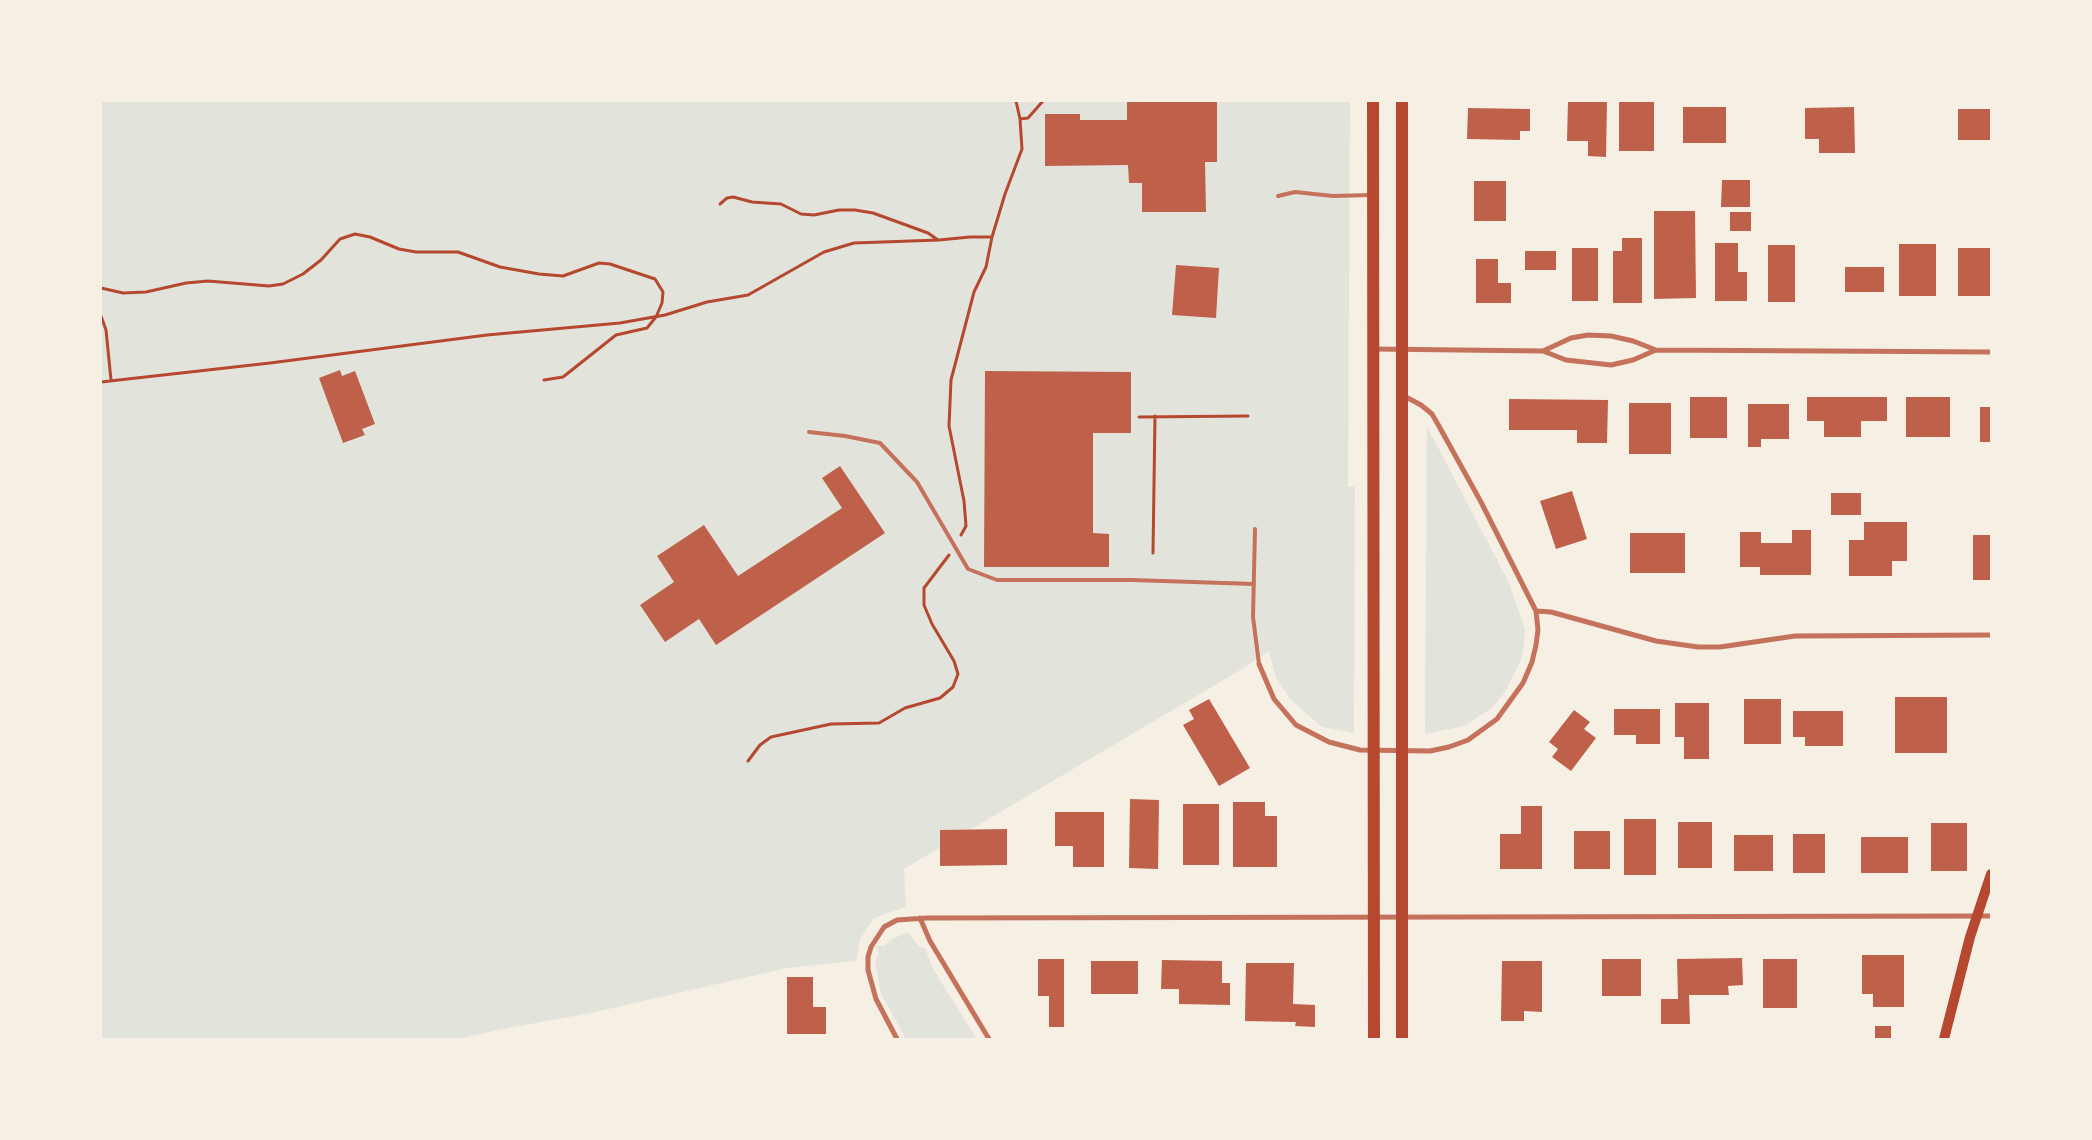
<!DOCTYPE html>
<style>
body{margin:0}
#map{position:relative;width:2092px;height:1140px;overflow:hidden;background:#f6efe4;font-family:"DejaVu Sans",sans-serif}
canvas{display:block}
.frame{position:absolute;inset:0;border:102px solid #f6efe4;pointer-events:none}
</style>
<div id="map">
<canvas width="2092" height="1140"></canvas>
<div class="frame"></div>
</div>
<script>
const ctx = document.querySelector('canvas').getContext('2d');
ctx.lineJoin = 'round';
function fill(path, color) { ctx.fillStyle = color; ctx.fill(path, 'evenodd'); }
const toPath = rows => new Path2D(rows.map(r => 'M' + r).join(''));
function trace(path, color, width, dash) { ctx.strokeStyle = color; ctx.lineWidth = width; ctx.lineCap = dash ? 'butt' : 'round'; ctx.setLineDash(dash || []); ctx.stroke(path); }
fill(toPath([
 [101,101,1350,101,1348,487,1355,487,1354,733,1322,727,1290,699,1276,678,1269,651,1242,669,904,869,906,907,874,918,860,939,856,961,787,968,591,1013,497,1030,459,1039,101,1039],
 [1427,426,1509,583,1525,629,1524,645,1521,660,1505,692,1492,708,1464,726,1425,734],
 [908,932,919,947,925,948,933,969,977,1039,906,1039,881,994,875,960,879,955,876,946,885,946,890,940]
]), '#e2e4dc');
fill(toPath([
 [1127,101,1217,101,1217,162,1205,162,1206,212,1142,212,1142,183,1129,183,1128,165,1045,166,1045,114,1080,114,1080,120,1127,120],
 [1568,101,1607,101,1606,157,1588,156,1588,141,1567,141],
 [1619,101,1654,101,1654,151,1619,151],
 [1683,107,1726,107,1726,143,1683,143],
 [1854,107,1855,153,1819,153,1819,139,1805,139,1805,108],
 [1468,108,1530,109,1530,131,1520,131,1520,140,1467,139],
 [1958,109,1991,109,1991,140,1958,140],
 [1722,180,1750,180,1750,207,1721,207],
 [1474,181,1506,181,1506,221,1474,221],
 [1654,211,1695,211,1696,298,1654,299],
 [1730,212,1751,212,1751,231,1730,231],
 [1622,238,1642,238,1642,303,1613,303,1613,251,1622,251],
 [1715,243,1738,243,1738,272,1747,272,1747,301,1715,301],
 [1899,244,1936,244,1936,296,1899,296],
 [1768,245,1795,245,1795,302,1768,302],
 [1572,248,1598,248,1598,301,1572,301],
 [1958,248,1991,248,1991,296,1958,296],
 [1525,251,1556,251,1556,270,1525,270],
 [1476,259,1498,259,1498,283,1511,283,1511,303,1476,303],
 [1176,265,1219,268,1216,318,1172,315],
 [1845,267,1884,267,1884,292,1845,292],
 [340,370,342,376,355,371,375,424,362,429,365,435,343,443,319,378],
 [985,371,1131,372,1131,433,1093,433,1093,533,1109,534,1109,567,984,567],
 [1690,397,1727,397,1727,438,1690,438],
 [1807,397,1887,397,1887,421,1861,421,1861,437,1824,437,1824,421,1807,421],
 [1906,397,1950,397,1950,437,1906,437],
 [1509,399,1608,400,1607,443,1577,443,1577,430,1509,430],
 [1629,403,1671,403,1671,454,1629,454],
 [1748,404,1789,404,1789,439,1761,439,1761,447,1748,447],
 [1980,407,1991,407,1991,442,1980,442],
 [840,466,885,533,716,645,699,619,665,642,640,605,674,582,657,556,704,525,738,576,842,508,822,478],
 [1572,491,1587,539,1556,549,1540,501],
 [1831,493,1861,493,1861,515,1831,515],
 [1864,522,1907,522,1907,561,1892,561,1892,576,1849,576,1849,540,1864,540],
 [1792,530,1811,530,1811,575,1760,575,1760,567,1740,567,1740,532,1761,532,1761,543,1792,543],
 [1630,533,1685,533,1685,573,1630,573],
 [1973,535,1991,535,1991,580,1973,580],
 [1895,697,1947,697,1947,753,1895,753],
 [1209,699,1250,768,1219,786,1183,725,1194,719,1189,710],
 [1744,699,1781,699,1781,744,1744,744],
 [1675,703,1709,703,1709,759,1684,759,1684,737,1675,737],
 [1614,709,1660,709,1660,744,1636,744,1636,735,1614,735],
 [1574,710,1590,722,1584,729,1596,738,1571,771,1552,757,1558,749,1549,742],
 [1793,711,1843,711,1843,746,1805,746,1805,737,1793,737],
 [1130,799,1159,800,1158,869,1129,868],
 [1233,802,1265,802,1265,816,1277,816,1277,867,1233,867],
 [1183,804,1219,804,1219,865,1183,865],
 [1521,806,1542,806,1542,869,1500,869,1500,834,1521,834],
 [1055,812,1104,812,1104,867,1073,867,1073,846,1055,846],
 [1624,819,1656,819,1656,875,1624,875],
 [1678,822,1712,822,1712,868,1678,868],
 [1931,823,1967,823,1967,871,1931,871],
 [1007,829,1007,865,940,866,940,830],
 [1574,831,1610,831,1610,869,1574,869],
 [1793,834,1825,834,1825,873,1793,873],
 [1734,835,1773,835,1773,871,1734,871],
 [1861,837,1908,837,1908,873,1861,873],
 [1862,955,1904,955,1904,1007,1873,1007,1873,994,1862,994],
 [1742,958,1743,985,1728,986,1729,995,1689,995,1690,1024,1661,1024,1661,999,1678,999,1677,959],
 [1038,959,1064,959,1064,1027,1049,1027,1049,996,1038,996],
 [1602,959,1641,959,1641,996,1602,996],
 [1763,959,1797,959,1797,1008,1763,1008],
 [1162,960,1222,961,1222,983,1230,983,1230,1005,1179,1004,1179,989,1161,989],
 [1091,961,1138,961,1138,994,1091,994],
 [1502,961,1542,961,1542,1012,1524,1011,1524,1021,1501,1021],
 [1246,963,1294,963,1293,1004,1315,1005,1315,1027,1295,1026,1296,1022,1245,1021],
 [787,977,813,977,813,1007,826,1007,826,1034,787,1034],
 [1875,1026,1891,1026,1891,1039,1875,1039]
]), '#bf614a');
trace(toPath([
 [1020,119,1028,118,1043,101],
 [720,204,727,198,733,197,752,202,781,204,801,214,814,215,839,210,855,210,873,213,928,233,938,240],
 [101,288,123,293,146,292,186,283,208,281,269,286,283,284,303,274,321,260,340,239,355,234,370,237,399,249,416,252,458,252,500,267,539,274,563,276,599,263,610,264,655,279,663,292,662,303,656,317,647,328,616,335,563,377,544,380],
 [101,316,106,330,111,380],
 [101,382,270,363,487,335,620,323,665,315,707,302,748,295,824,252,854,243,939,240,970,237,992,237,1005,194,1022,149,1020,119,1016,101],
 [1139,417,1248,416],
 [961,535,966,526,964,501,949,426,951,380,974,292,986,267,992,237],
 [1153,553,1155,416],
 [748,761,760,745,771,737,831,724,879,723,905,708,940,698,953,687,958,674,954,661,932,624,924,605,924,588,949,555]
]), '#b5482f', 3);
trace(toPath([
 [1278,196,1295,192,1333,196,1371,195],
 [809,432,845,436,880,443,917,482,968,569,997,580,1132,580,1254,584],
 [1255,529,1253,617,1259,664]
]), '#c5725c', 4);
trace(toPath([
 [1374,349,1543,351,1566,360,1611,365,1633,360,1656,350,1991,352],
 [1543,351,1571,338,1588,335,1611,336,1633,341,1656,350],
 [1536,611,1551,612,1656,641,1698,647,1720,647,1795,636,1991,635],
 [1259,664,1274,699,1296,725,1329,742,1360,750,1430,751,1449,747,1468,740,1497,719,1523,683,1532,662,1536,645,1538,630,1536,611,1481,502,1440,428,1432,414,1421,405,1404,396],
 [920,918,930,941,989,1039],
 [897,1039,876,999,868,970,868,957,871,947,884,927,897,920,927,918,1991,916]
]), '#c5725c', 5);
trace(toPath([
 [1944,1039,1970,937,1991,874]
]), '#b5482f', 10);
trace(toPath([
 [1373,101,1374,1039],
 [1402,101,1402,1039]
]), '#b5482f', 12);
</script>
